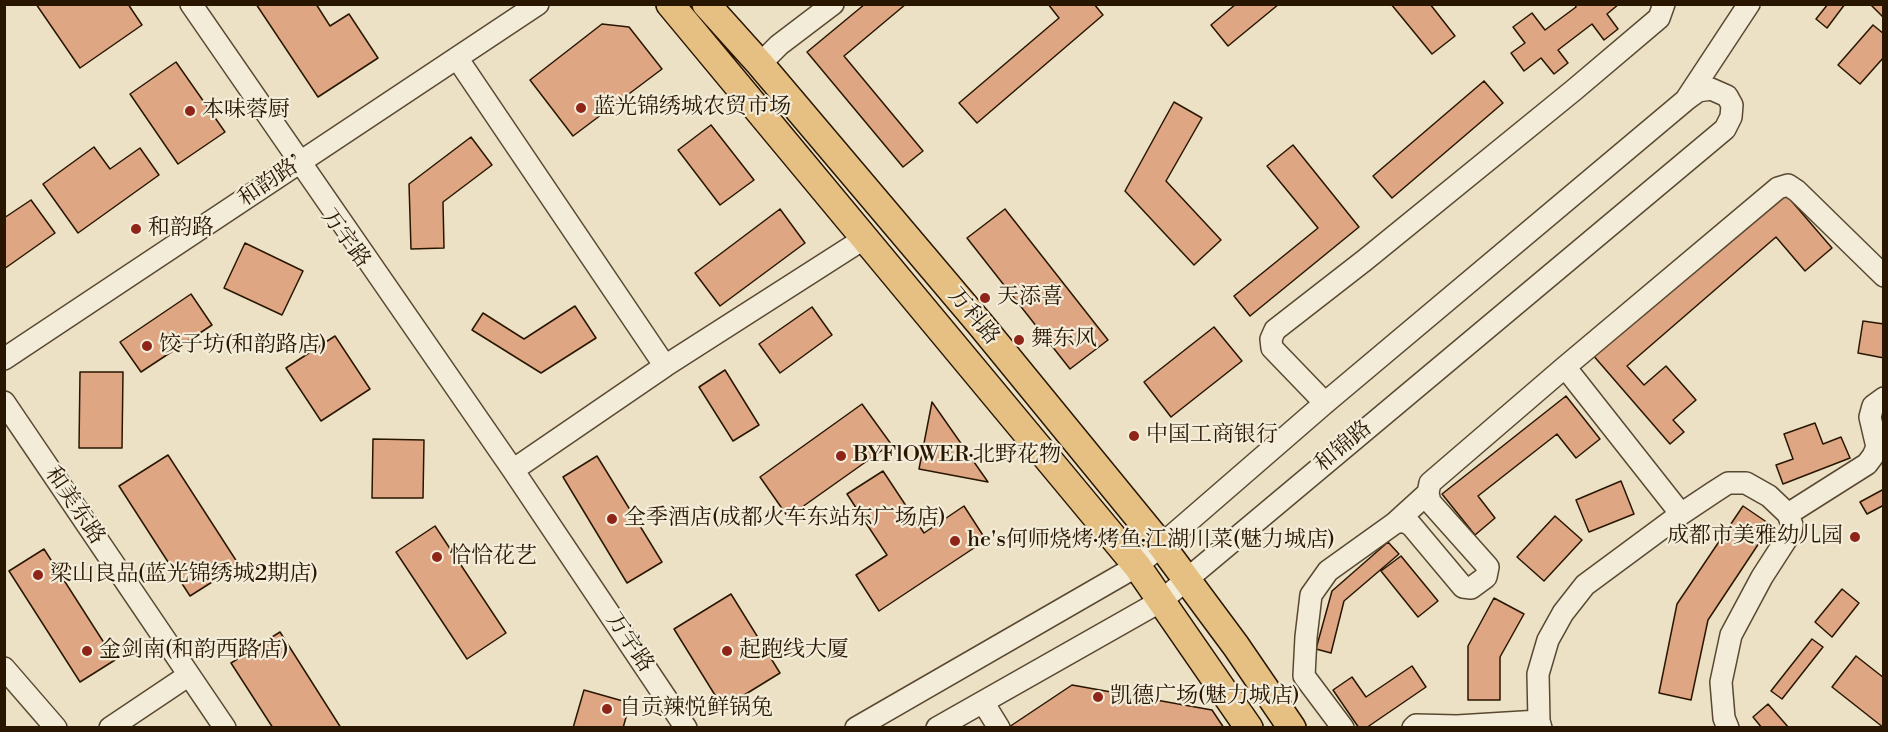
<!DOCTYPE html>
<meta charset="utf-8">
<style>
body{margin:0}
#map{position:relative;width:1888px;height:732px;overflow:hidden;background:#ece1c4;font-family:"Libre Bodoni",serif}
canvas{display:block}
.frame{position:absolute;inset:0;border:6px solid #281601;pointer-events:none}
</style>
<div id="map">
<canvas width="1888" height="732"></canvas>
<div class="frame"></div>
</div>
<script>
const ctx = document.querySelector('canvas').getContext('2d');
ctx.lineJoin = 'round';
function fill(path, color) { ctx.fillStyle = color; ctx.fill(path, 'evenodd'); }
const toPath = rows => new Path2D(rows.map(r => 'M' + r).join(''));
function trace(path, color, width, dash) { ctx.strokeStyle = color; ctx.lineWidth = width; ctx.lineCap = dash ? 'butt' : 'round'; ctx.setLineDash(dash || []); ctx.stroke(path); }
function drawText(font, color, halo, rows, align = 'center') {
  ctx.font = font + ' "Libre Bodoni","Noto Serif SC",serif'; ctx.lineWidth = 4.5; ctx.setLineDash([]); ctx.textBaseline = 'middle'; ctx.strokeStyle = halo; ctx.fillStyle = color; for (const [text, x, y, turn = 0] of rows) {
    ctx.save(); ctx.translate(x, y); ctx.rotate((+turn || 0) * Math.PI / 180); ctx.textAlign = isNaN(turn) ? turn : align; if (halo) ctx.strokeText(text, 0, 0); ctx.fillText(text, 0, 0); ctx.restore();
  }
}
const building = toPath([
 [36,4,128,4,142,25,80,68,36,4],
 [256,4,316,4,330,26,349,14,378,58,318,97,256,4],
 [865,4,906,4,844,56,923,151,903,167,807,52,865,4],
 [1048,4,1094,4,1103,15,977,123,959,103,1059,18,1048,4],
 [1236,4,1279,4,1228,46,1211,25,1236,4],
 [1391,4,1430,4,1455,36,1432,54,1391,4],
 [1575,4,1619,4,1607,14,1618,29,1604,40,1592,24,1558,50,1568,63,1554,74,1541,58,1524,71,1511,53,1525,43,1513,27,1532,13,1545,30,1576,7,1575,4],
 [1828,4,1845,4,1827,28,1816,19,1828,4],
 [1870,4,1884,4,1884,18,1870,4],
 [602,24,629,27,662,69,573,136,530,80,602,24],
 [1873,25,1884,34,1884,57,1860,84,1838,65,1873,25],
 [176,62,225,132,178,164,130,94,176,62],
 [1484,81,1503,103,1392,198,1373,176,1484,81],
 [1174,102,1202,118,1166,181,1221,240,1194,265,1125,191,1174,102],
 [711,125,754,180,720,205,678,150,711,125],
 [471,137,492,165,443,202,444,248,411,249,409,184,471,137],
 [1293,145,1359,227,1250,316,1234,296,1318,228,1267,166,1293,145],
 [94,147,110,169,140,148,159,175,78,233,43,184,94,147],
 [1782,190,1832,248,1805,271,1776,237,1627,366,1644,385,1666,366,1696,400,1673,420,1684,432,1670,444,1592,354,1782,190],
 [31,200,55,233,4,269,4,218,31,200],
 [780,209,805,243,720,306,695,273,780,209],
 [1005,209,1108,340,1070,369,967,238,1005,209],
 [245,243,303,271,282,315,224,288,245,243],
 [191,294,212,325,141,372,120,342,191,294],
 [575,306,596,338,541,373,472,330,483,313,524,339,575,306],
 [812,307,832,335,780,373,759,344,812,307],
 [1863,321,1884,324,1884,358,1858,353,1863,321],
 [1214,327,1242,361,1171,417,1144,382,1214,327],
 [335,336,370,389,321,421,286,368,335,336],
 [725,370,759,425,733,441,699,387,725,370],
 [80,372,123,372,122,448,79,448,80,372],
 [1566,396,1600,439,1576,458,1557,434,1478,496,1495,518,1475,535,1442,494,1566,396],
 [932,402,988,482,919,469,932,402],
 [862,404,891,444,788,517,760,477,862,404],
 [1815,423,1823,444,1841,437,1850,458,1783,484,1776,465,1793,459,1784,434,1815,423],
 [373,439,424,440,423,498,372,498,373,439],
 [168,455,239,565,190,596,119,486,168,455],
 [597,456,662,562,627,583,563,477,597,456],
 [883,471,924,533,964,506,986,540,879,611,856,575,887,555,847,494,883,471],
 [1621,481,1634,514,1589,532,1576,500,1621,481],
 [1884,489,1884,505,1867,514,1860,502,1884,489],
 [1743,506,1771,525,1708,620,1691,700,1659,693,1677,604,1743,506],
 [1555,516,1582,540,1544,581,1517,557,1555,516],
 [435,526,506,633,467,659,396,552,435,526],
 [1388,542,1399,554,1344,601,1331,653,1316,649,1332,591,1388,542],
 [44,549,115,660,80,682,9,571,44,549],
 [1401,556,1438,601,1418,617,1381,571,1401,556],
 [1842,589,1859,603,1832,637,1815,622,1842,589],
 [731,594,780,673,723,708,674,629,731,594],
 [1494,598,1524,614,1500,657,1500,700,1468,700,1468,646,1494,598],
 [280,632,341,728,273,728,231,663,280,632],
 [1812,639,1823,647,1782,699,1771,691,1812,639],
 [1856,656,1884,678,1884,728,1832,687,1856,656],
 [1412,666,1426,687,1366,728,1359,728,1333,690,1352,677,1366,697,1412,666],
 [1072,685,1212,710,1224,728,1009,727,1072,685],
 [584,690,630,703,623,728,573,728,584,690],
 [1768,704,1789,728,1762,728,1753,717,1768,704]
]);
fill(building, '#dfa684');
trace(building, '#281601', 1.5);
const minor = toPath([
 [191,4,513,470,686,728],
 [457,58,665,366],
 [760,64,779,45,833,4],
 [1687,98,1749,4],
 [4,359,538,4],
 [1565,367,1681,514],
 [4,402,225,728],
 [1325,403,1272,348,1271,339,1275,330,1365,260,1574,90,1659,18,1664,4],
 [513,470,665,366,865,238],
 [1788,514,1867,464,1873,456,1877,447,1870,417,1873,406,1884,398],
 [1395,523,1403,521,1411,525,1463,587,1471,588,1486,577,1488,567,1430,502,1428,493,1430,483,1565,367,1778,188,1788,185,1797,191,1884,276],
 [4,668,56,728],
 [983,702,999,728],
 [110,728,189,675],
 [856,728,1137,566,1325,403,1687,99,1698,91,1711,89,1727,96,1732,105,1731,117,1725,129,1161,601,937,728],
 [1343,728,1304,676,1306,637,1311,595,1328,571,1395,523,1428,493],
 [1413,728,1416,725,1457,726,1539,721],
 [1541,728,1539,721,1538,674,1548,640,1563,613,1585,585,1681,514,1714,492,1728,483,1746,483,1769,496,1788,514,1792,525,1791,532,1762,577,1731,635,1721,682,1724,718,1728,728]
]);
const major = toPath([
 [670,4,1137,566,1249,728],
 [706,4,760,64,981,325,1161,545,1236,646,1292,728]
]);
trace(minor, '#594932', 24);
trace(major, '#281601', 30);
trace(minor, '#f3ecd9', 21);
trace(major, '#e6c082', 27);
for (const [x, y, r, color] of [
 [581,108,6,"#8f2418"],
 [190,111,6,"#8f2418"],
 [136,229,6,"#8f2418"],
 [985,298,6,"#8f2418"],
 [1019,340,6,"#8f2418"],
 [147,346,6,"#8f2418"],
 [1134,436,6,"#8f2418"],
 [841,456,6,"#8f2418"],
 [612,519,6,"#8f2418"],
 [1855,537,6,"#8f2418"],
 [955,541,6,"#8f2418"],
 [437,557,6,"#8f2418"],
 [38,575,6,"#8f2418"],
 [87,651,6,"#8f2418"],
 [727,651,6,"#8f2418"],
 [1098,697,6,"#8f2418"],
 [607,709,6,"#8f2418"]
]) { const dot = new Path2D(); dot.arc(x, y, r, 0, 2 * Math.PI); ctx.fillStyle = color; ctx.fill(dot); trace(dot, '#f3ecd9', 2); }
drawText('22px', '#281601', '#f3ecd9', [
 ["蓝光锦绣城农贸市场",593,108],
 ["本味蓉厨",202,111],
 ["和韵路",148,229],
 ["天添喜",997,298],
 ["舞东风",1031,340],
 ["饺子坊(和韵路店)",159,346],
 ["中国工商银行",1146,436],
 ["BYFlOWER·北野花物",853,456],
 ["全季酒店(成都火车东站东广场店)",624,519],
 ["成都市美雅幼儿园",1843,537,"right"],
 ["he's何师烧烤·烤鱼·江湖川菜(魅力城店)",967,541],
 ["恰恰花艺",449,557],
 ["梁山良品(蓝光锦绣城2期店)",50,575],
 ["金剑南(和韵西路店)",99,651],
 ["起跑线大厦",739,651],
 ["凯德广场(魅力城店)",1110,697],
 ["自贡辣悦鲜锅兔",619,709]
], 'left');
drawText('22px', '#281601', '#f3ecd9', [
 ["和韵路’",271,182,-34],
 ["万宇路",345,239,54],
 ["万科路",973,317,50],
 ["和锦路",1344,447,-40],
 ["和美东路",74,506,56],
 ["万宇路",629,643,56]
]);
</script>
